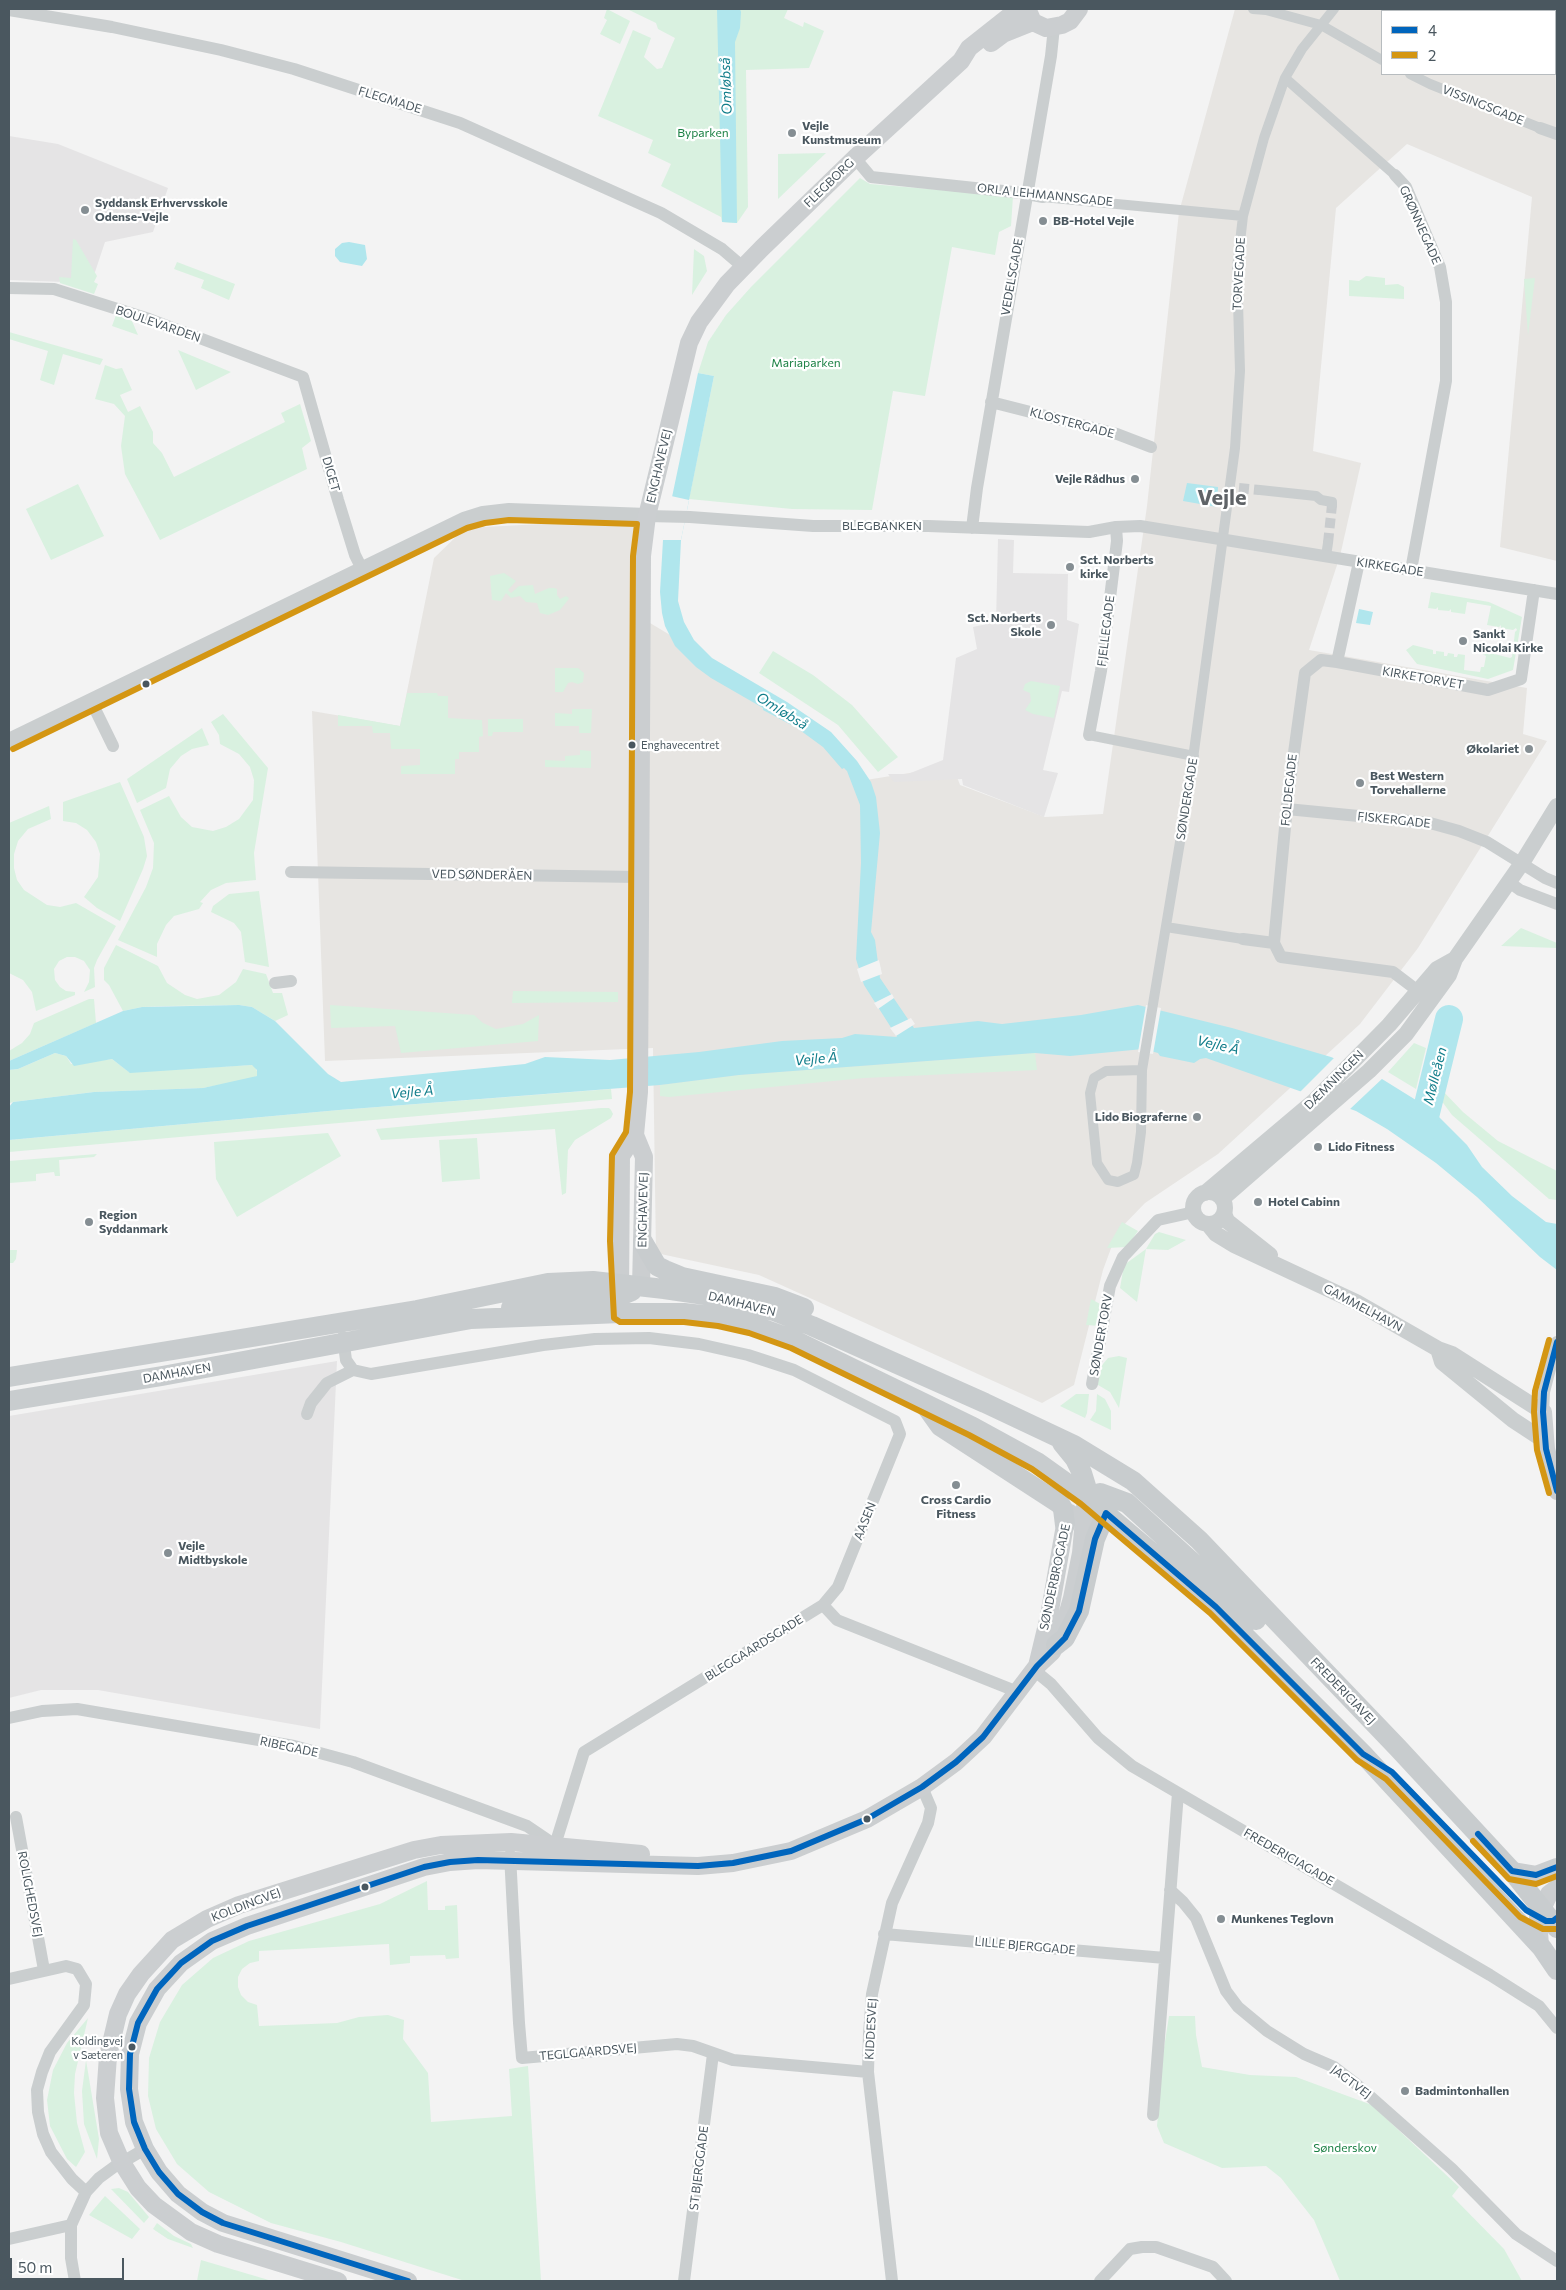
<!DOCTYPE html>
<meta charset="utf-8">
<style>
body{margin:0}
#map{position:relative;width:1566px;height:2290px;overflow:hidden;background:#f3f3f3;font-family:Commissioner,sans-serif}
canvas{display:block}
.frame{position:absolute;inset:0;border:10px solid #4a575f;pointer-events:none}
.legend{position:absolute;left:1381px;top:10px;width:175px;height:65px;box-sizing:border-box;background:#fff;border:1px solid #b7bcbf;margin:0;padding:6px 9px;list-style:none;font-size:15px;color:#4a575f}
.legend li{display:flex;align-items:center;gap:10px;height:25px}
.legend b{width:25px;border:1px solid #b7bcbf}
.scale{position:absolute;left:10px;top:2258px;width:114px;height:22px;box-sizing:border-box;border:2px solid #4a575f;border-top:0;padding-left:6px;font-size:15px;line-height:18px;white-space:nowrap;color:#4a575f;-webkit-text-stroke:4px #fff;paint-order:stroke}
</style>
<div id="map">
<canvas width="1566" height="2290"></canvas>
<div class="frame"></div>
<ul class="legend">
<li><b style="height:6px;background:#0065bd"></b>4</li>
<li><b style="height:6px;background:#d49613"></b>2</li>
</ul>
<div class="scale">50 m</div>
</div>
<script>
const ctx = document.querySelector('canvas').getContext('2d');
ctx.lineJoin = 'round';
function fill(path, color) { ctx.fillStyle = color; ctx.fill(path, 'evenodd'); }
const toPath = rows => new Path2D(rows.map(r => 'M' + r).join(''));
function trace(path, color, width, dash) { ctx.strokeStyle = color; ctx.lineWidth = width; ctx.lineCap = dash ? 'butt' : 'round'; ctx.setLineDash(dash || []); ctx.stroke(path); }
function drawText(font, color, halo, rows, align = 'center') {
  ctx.font = font + ' Commissioner,sans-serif'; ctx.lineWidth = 4.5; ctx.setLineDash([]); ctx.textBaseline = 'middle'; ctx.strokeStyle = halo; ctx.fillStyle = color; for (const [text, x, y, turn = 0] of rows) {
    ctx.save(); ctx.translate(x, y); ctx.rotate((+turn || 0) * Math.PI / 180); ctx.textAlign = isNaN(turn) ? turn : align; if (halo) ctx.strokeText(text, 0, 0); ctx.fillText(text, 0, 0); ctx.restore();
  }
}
fill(toPath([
 [1235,9,1557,9,1557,561,1500,547,1532,197,1407,144,1336,208,1313,451,1361,463,1340,556,1309,650,1527,688,1523,734,1547,741,1418,948,1360,1024,1218,1154,1145,1203,1117,1232,1103,1270,1074,1385,1042,1403,759,1275,656,1253,653,1048,325,1061,312,711,400,726,434,558,465,528,635,519,651,530,650,623,742,678,866,780,953,766,960,785,1045,817,1103,814,1147,506,1179,212],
 [1382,11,1555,11,1555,74,1382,74]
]), '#e7e5e2');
fill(toPath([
 [9,136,58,144,168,188,153,232,105,242,89,290,64,282,9,280],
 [998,539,1014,540,1013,573,1068,574,1067,620,1079,624,1069,692,1062,691,1043,770,1058,773,1044,817,963,785,962,779,894,782,888,774,908,774,943,760,956,658,977,649,973,627,996,622],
 [337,1361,320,1729,98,1690,41,1690,9,1698,9,1416]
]), '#e5e4e5');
fill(toPath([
 [607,9,630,21,620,44,600,34,607,20,604,18],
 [627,9,788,9,784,18,803,27,804,22,824,31,809,68,746,70,748,207,737,223,722,222,721,217,661,186,671,164,648,153,653,140,598,116,633,30,651,38,644,57,657,69,662,68,675,38,658,29,656,23],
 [826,153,778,199,778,154],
 [860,178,870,184,1013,196,1011,226,999,232,995,255,952,247,925,396,893,391,872,510,792,509,689,499,714,376,698,373,708,342,726,315,751,287],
 [73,239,76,240,97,276,94,282,98,284,94,294,60,283,59,277,71,278],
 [694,249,704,256,707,271,692,295],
 [177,262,235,284,229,300,201,288,204,280,174,269],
 [1366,276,1385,278,1385,285,1398,284,1404,287,1404,299,1349,296,1349,280,1359,281],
 [1535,278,1528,335,1524,279],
 [116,315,132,321,138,335,112,326],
 [9,332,103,359,100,365,63,354,54,385,40,380,48,351,9,339],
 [178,350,231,372,196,390],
 [105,365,116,369,122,368,132,390,120,395,128,412,140,406,153,432,153,443,162,453,174,477,285,422,281,413,300,404,311,441,302,448,307,469,160,540,125,474,121,446,125,416,114,404,95,399],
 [78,484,104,536,51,560,26,509],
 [504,573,516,581,508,590,511,593,519,586,533,585,535,594,549,588,554,588,557,589,557,595,560,599,566,596,569,598,568,600,560,610,548,615,540,613,537,603,526,602,520,596,511,598,506,593,501,601,492,600,490,576],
 [1431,592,1489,602,1522,617,1513,670,1488,679,1417,664,1406,650,1413,645,1433,650,1433,654,1436,654,1436,651,1444,652,1444,656,1447,656,1448,653,1454,654,1454,657,1457,657,1458,654,1465,655,1464,670,1480,672,1481,667,1484,667,1486,656,1482,654,1483,651,1510,658,1512,657,1515,632,1517,630,1516,628,1513,630,1501,628,1501,625,1499,627,1487,625,1491,606,1467,602,1465,614,1451,612,1451,609,1449,611,1438,610,1438,607,1436,609,1428,608],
 [773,651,813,675,852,705,898,757,878,772,838,725,759,673],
 [555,668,578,668,584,673,583,682,578,684,572,682,568,683,563,692,555,692],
 [1031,681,1060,686,1054,718,1033,714,1025,710,1031,701,1030,693,1023,690,1025,684],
 [407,693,437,693,438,696,448,696,448,718,482,720,483,736,479,737,479,752,459,752,459,759,455,759,455,774,401,774,401,766,420,765,420,749,391,749,390,733,373,733,372,726,338,726,338,715,400,726],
 [572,709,592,709,591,733,579,733,579,726,555,726,555,713,572,714],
 [223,714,268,768,254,853,256,880,226,883,211,890,200,902,203,903,199,909,174,916,166,925,157,944,157,957,118,940,146,887,153,868,154,843,140,810,169,796,181,817,192,827,213,831,226,827,239,819,253,800,254,780,250,767,239,754,220,744,219,735,211,722],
 [488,719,523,719,523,732,493,732,492,736,488,736],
 [202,728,209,745,192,749,181,756,170,769,166,788,137,803,127,779],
 [580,750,591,751,591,768,545,767,545,760,565,761,565,756,580,755],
 [120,782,144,837,147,856,143,869,120,921,97,908,84,897,98,877,100,854,96,842,87,830,76,823,63,821,63,802],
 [49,806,51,819,28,829,18,841,14,854,14,868,17,880,24,890,47,905,60,907,76,903,116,926,97,960,94,968,95,987,84,992,89,982,90,970,84,961,75,957,67,957,59,961,54,969,55,980,60,987,66,991,75,992,75,995,36,1011,32,992,23,980,9,973,9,823],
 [259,891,269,967,245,962,241,932,234,923,211,912,213,906,229,894],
 [1521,928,1557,943,1557,948,1501,946],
 [116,945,158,966,167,983,185,995,197,999,219,995,236,982,243,969,266,974,273,993,282,993,288,1015,275,1021,252,1007,239,1005,168,1006,142,1007,123,1011,109,985,104,980,104,968],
 [513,991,618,992,618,1002,512,1003],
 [89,999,94,999,96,1023,9,1061,9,1051,22,1043,30,1034,34,1023],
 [330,1005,474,1015,483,1023,496,1029,523,1024,539,1015,538,1041,401,1053,395,1026,331,1028],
 [1414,1043,1426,1048,1416,1089,1388,1072],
 [55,1053,66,1056,71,1064,112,1059,129,1072,252,1065,255,1066,258,1074,257,1076,250,1079,203,1088,94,1092,13,1102,10,1103,9,1113,9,1070,18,1069],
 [1035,1053,1037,1070,864,1078,669,1097,660,1096,660,1085,739,1075],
 [611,1089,612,1099,9,1152,9,1140,339,1110],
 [1441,1089,1463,1112,1498,1141,1557,1171,1557,1200,1549,1199,1452,1115,1438,1096],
 [601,1108,609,1108,611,1110,613,1114,611,1118,575,1140,568,1150,566,1193,562,1195,555,1129,381,1140,376,1129],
 [328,1133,341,1156,237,1217,216,1179,214,1142],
 [477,1138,480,1179,442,1182,439,1140],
 [97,1154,94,1157,59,1160,60,1176,55,1176,54,1172,36,1174,36,1181,9,1183,9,1161],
 [1122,1222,1138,1231,1127,1247,1107,1248],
 [1159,1232,1186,1240,1168,1250,1146,1249,1137,1302,1120,1288,1124,1265,1146,1249,1155,1234],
 [9,1250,17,1250,16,1259,13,1263,9,1263],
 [1091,1299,1102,1305,1100,1326,1086,1325],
 [1119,1356,1127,1358,1119,1408,1110,1392,1098,1385,1098,1370,1108,1358],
 [1076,1394,1089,1394,1087,1413,1085,1418,1060,1406],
 [1097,1394,1105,1399,1111,1411,1111,1430,1090,1420,1096,1411],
 [427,1881,428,1910,445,1910,445,1906,457,1905,459,1958,446,1959,445,1955,410,1956,410,1963,390,1965,389,1944,259,1951,259,1961,250,1963,242,1969,238,1977,238,1987,241,1995,248,2002,257,2005,259,2026,337,2023,359,2017,388,2015,404,2020,403,2039,428,2073,431,2122,512,2116,509,2069,528,2066,541,2281,465,2281,341,2242,271,2223,209,2192,177,2164,156,2129,148,2096,149,2058,160,2022,182,1985,213,1958,249,1941,380,1904],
 [1169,2016,1195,2016,1196,2035,1202,2067,1250,2075,1296,2077,1372,2105,1459,2187,1452,2196,1504,2249,1522,2281,1340,2281,1314,2220,1281,2178,1266,2166,1222,2168,1164,2143,1157,2126,1163,2054],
 [88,2018,75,2074,74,2093,77,2123,85,2152,76,2167,67,2159,50,2126,47,2100,53,2070,67,2043],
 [86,2060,99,2139,97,2159,84,2124,82,2091],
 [119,2188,128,2192,149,2217,144,2223,111,2189],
 [105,2196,140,2229,132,2239,89,2215],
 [157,2223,174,2236,191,2244,193,2248,168,2239,153,2229],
 [201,2260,272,2281,197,2281]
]), '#d9f1e0');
fill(toPath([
 [717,9,740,9,741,12,740,28,735,42,737,223,722,222],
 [349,242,365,245,367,259,362,266,340,262,335,256,335,249,342,243],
 [698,373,714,376,681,540,678,601,684,622,694,640,712,658,787,702,831,732,857,761,871,782,876,797,880,833,871,932,875,940,880,978,914,1028,978,1021,1002,1024,1081,1015,1138,1005,1232,1028,1331,1057,1382,1079,1432,1110,1467,1145,1482,1167,1512,1196,1546,1222,1557,1224,1557,1270,1540,1257,1477,1197,1436,1163,1387,1129,1356,1111,1206,1058,1200,1059,1194,1063,1160,1056,1158,1053,1143,1049,1070,1056,1035,1053,739,1075,660,1085,339,1110,9,1140,9,1107,13,1102,94,1092,203,1088,257,1076,257,1070,252,1065,130,1073,112,1059,74,1066,66,1056,55,1053,18,1069,9,1070,9,1061,123,1011,142,1007,239,1005,252,1007,275,1021,328,1074,341,1082,525,1064,545,1057,610,1060,699,1052,782,1041,842,1038,855,1034,897,1037,864,985,856,959,861,863,860,805,847,771,844,768,842,769,823,747,797,728,763,710,763,708,711,678,696,667,675,646,665,626,662,613,660,592,663,540],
 [1187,483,1218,487,1217,507,1183,501],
 [1359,609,1373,612,1370,625,1356,623]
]), '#b0e6ed');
fill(toPath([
 [671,496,689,500,681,540,662,540],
 [879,960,882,974,861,982,857,969],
 [892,994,894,998,878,1009,874,1003],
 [1146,1005,1161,1008,1153,1054,1138,1052],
 [911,1018,915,1024,896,1036,890,1028],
 [1336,1056,1384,1077,1349,1110,1299,1093]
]), '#f3f3f3');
trace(toPath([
 [1421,1133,1449,1019]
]), '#b0e6ed', 28);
trace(toPath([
 [1239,488,1260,490],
 [1328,543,1332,505]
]), '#c9ccce', 10, [10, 5]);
trace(toPath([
 [1253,9,1266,10,1321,25,1382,60],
 [1410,74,1430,84,1540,128],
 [1285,78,1395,175],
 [1043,197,1243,216],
 [1260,490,1316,496,1321,500,1332,502,1332,505],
 [1326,556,1328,543],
 [1089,735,1194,756],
 [1166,927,1243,939],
 [1142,1070,1106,1071,1094,1078,1090,1093,1097,1163,1108,1180,1118,1182,1134,1175,1137,1163,1141,1132,1142,1070,1189,788,1235,448,1240,371,1237,268,1243,216,1264,138,1285,78,1302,49,1334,9]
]), '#cacecf', 10);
trace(toPath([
 [9,10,112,27,221,50,294,69,460,123,661,213,722,249,743,267],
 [1540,128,1557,134],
 [855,158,871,177,1022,193,1043,197],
 [1395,175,1406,187,1440,267,1446,302,1446,381,1411,570],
 [9,288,54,289,149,319,303,377,338,500,355,555,362,569],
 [991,402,1117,434,1151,447],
 [647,516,690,517,813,526,928,526,1089,532,1116,527,1140,526,1557,594],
 [972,528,977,488,1051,56,1054,27],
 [1359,562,1337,662,1488,690,1521,679,1534,590],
 [91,701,113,746],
 [1089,735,1101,671,1117,541,1116,527],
 [1287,809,1430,823,1459,831,1487,842,1545,878,1557,883],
 [291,872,639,877],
 [1509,882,1520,890,1557,904],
 [1243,939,1274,943,1281,957,1393,972,1418,991],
 [1274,943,1288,796,1305,673,1321,660,1337,662],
 [275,983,291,981],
 [343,1337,346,1360,353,1370,371,1374,543,1345,595,1339,649,1338,699,1344,748,1355,794,1370,895,1421,900,1434,838,1587,823,1605],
 [1092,1384,1110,1286,1123,1257,1158,1220,1194,1212],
 [1543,1412,1544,1392,1557,1342],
 [307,1414,311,1403,327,1383,353,1370],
 [1034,1670,1051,1684,1098,1738,1132,1766,1490,1975,1539,2006,1557,2028],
 [9,1718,42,1711,77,1709,294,1746,353,1762,527,1826,555,1845,584,1752,823,1605,837,1620,1018,1692],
 [16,1817,44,1970],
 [510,1855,519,2023,522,2058,677,2044,693,2046,733,2060,868,2072],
 [1170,1890,1183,1902,1196,1918,1226,1991,1238,2007,1267,2031,1304,2054,1334,2067,1356,2084,1452,2169,1516,2234,1557,2261],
 [884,1934,1165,1958],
 [9,1979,66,1966,77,1969,86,1984,84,2005,50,2052,42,2072,37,2090,38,2112,43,2134,51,2152,72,2179,86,2192],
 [1153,2115,1178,1793],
 [9,2239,71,2225],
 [75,2281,71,2258,71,2225,86,2192,99,2178,114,2167,145,2149],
 [684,2281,713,2054],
 [892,2281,868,2072,869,2034,872,1994,892,1903,928,1823,931,1808,922,1787],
 [1100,2281,1130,2249,1142,2247,1156,2247,1213,2267,1226,2281]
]), '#cacecf', 12);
trace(toPath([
 [9,741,464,520,483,514,509,511,647,516],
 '1193 1208a16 16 0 1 1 32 0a16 16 0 1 1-32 0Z',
 [1205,1193,1314,1101,1389,1025,1437,969,1455,959],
 [1222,1199,1369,1071,1406,1034,1449,975,1455,959,1522,863,1557,806],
 [1224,1213,1227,1221,1270,1255],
 [1208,1224,1216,1234,1234,1245,1356,1302,1438,1349,1452,1354,1543,1412],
 [1438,1349,1442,1362,1513,1420,1545,1441]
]), '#cacecf', 16);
trace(toPath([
 [1029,13,1033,22,1046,28,1062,25,1070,21,1079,9],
 [991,43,1003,34,1033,22],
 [635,1135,644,1157,641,1287],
 [620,1296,621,1156,635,1135,639,1092,642,556,647,516,689,343,699,322,727,284,762,248,855,158,961,61,969,48,1012,14,1023,9],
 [1543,1412,1546,1449,1557,1491],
 [1037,1666,1049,1616,1065,1525,1070,1513],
 [1512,1871,1536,1875,1557,1867],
 [1540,1946,1538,1918,1549,1894,1557,1888],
 [338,2281,218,2244,191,2232,154,2205,138,2188,121,2161,109,2133,105,2098,108,2056,118,2014,127,1994,141,1974,172,1940,207,1919,239,1905,414,1850,441,1845,511,1842,641,1854],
 [408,2281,223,2223,202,2212,178,2194,159,2172,145,2149,134,2122,129,2089,130,2054,138,2023,157,1989,181,1963,212,1941,247,1926,424,1867,450,1862,478,1860,698,1866,733,1863,791,1851,867,1819,922,1787,956,1762,983,1737,1037,1666,1052,1652,1063,1630,1072,1598,1081,1553,1086,1497]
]), '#cbced0', 18);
trace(toPath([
 [643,1242,657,1266,665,1270,682,1277,775,1297,804,1308],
 [511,1308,566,1298,620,1296,632,1291],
 [9,1377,417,1310,548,1283,593,1281,664,1289,712,1296,774,1311,812,1326,985,1403,1074,1445,1133,1481,1199,1540,1398,1748,1512,1871,1557,1928],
 [9,1401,162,1376,471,1319,621,1313,684,1313,720,1317,752,1325,794,1340,973,1427,1037,1462,1086,1497,1216,1607,1363,1754,1542,1948,1557,1970],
 [925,1405,940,1426,1060,1504,1063,1509,1065,1525],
 [1062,1443,1075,1459,1082,1473,1086,1486,1086,1497],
 [1086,1497,1100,1493,1127,1503,1256,1620],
 [1056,1645,1065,1638,1079,1611,1095,1539,1106,1513]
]), '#c8ccce', 20);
trace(toPath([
 [1557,1342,1544,1392,1543,1412,1546,1449,1557,1491],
 [1478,1834,1512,1871,1536,1875,1557,1867],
 [408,2281,223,2223,202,2212,178,2194,159,2172,145,2149,134,2122,129,2089,130,2054,138,2023,157,1989,181,1963,212,1941,247,1926,424,1867,450,1862,478,1860,698,1866,733,1863,791,1851,867,1819,922,1787,956,1762,983,1737,1037,1666,1065,1638,1079,1611,1095,1539,1106,1513,1216,1607,1363,1754,1392,1772,1526,1910,1546,1921,1553,1921,1557,1918]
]), '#0065bd', 6);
trace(toPath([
 [13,749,467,528,485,523,509,520,637,524,633,556,630,1092,626,1132,612,1155,610,1241,614,1318,620,1322,684,1322,718,1326,749,1333,791,1348,969,1435,1032,1469,1081,1504,1210,1613,1357,1760,1386,1779,1520,1917,1543,1929,1557,1929],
 [1549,1340,1535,1391,1534,1412,1537,1450,1549,1493],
 [1473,1841,1509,1879,1536,1884,1557,1876]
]), '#d49613', 6);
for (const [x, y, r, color] of [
 [792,133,5,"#858e93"],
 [85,210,5,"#858e93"],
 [1043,221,5,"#858e93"],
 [1135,479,5,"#858e93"],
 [1070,567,5,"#858e93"],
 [1051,625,5,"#858e93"],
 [1463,641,5,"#858e93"],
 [146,684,4.5,"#4a575f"],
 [632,745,4.5,"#4a575f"],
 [1529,749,5,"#858e93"],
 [1360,783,5,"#858e93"],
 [1197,1117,5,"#858e93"],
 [1318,1147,5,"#858e93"],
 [1258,1202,5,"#858e93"],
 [89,1222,5,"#858e93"],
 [956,1485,5,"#858e93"],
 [168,1553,5,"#858e93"],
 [867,1819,4.5,"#4a575f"],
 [365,1887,4.5,"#4a575f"],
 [1221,1919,5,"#858e93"],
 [132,2047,4.5,"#4a575f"],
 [1405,2091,5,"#858e93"]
]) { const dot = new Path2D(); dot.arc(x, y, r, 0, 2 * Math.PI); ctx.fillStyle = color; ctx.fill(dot); trace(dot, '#fff', 2); }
drawText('11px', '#4a575f', '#fff', [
 ["Enghavecentret",641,745],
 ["Koldingvej",123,2041,"right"],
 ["v Sæteren",123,2055,"right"]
], 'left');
drawText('12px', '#4a575f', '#fff', [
 ["FLEGMADE",390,100,17],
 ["VISSINGSGADE",1483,105,22],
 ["FLEGBORG",829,183,-44],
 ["ORLA LEHMANNSGADE",1045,195,6],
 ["GRØNNEGADE",1420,225,66],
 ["TORVEGADE",1239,274,-87],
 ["VEDELSGADE",1012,277,-80],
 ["BOULEVARDEN",158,324,19],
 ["KLOSTERGADE",1072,423,15],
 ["ENGHAVEVEJ",659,466,-77],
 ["DIGET",331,474,74],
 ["BLEGBANKEN",882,526],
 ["KIRKEGADE",1390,567,9],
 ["FJELLEGADE",1106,631,-83],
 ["KIRKETORVET",1423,678,10],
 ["FOLDEGADE",1289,790,-84],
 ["SØNDERGADE",1187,799,-81],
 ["FISKERGADE",1394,820,6],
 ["VED SØNDERÅEN",482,875,1],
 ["DÆMNINGEN",1334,1080,-45],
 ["ENGHAVEVEJ",643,1210,-89],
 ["DAMHAVEN",742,1304,14],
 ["GAMMELHAVN",1363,1308,28],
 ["SØNDERTORV",1101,1335,-80],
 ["DAMHAVEN",177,1373,-10],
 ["AASEN",865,1521,-68],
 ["SØNDERBROGADE",1055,1577,-78],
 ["BLEGGAARDSGADE",754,1648,-32],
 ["FREDERICIAVEJ",1343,1691,46],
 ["RIBEGADE",289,1747,12],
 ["FREDERICIAGADE",1289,1857,30],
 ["ROLIGHEDSVEJ",30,1894,79],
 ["KOLDINGVEJ",246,1905,-21],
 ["LILLE BJERGGADE",1025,1946,5],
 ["KIDDESVEJ",871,2029,-87],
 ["TEGLGAARDSVEJ",588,2052,-5],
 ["JAGTVEJ",1351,2082,37],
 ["ST BJERGGADE",699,2168,-83]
]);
drawText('bold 12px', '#4a575f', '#fff', [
 ["Vejle",802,126],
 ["Kunstmuseum",802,140],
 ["Syddansk Erhvervsskole",95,203],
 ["Odense-Vejle",95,217],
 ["BB-Hotel Vejle",1053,221],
 ["Vejle Rådhus",1125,479,"right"],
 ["Sct. Norberts",1080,560],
 ["kirke",1080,574],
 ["Sct. Norberts",1041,618,"right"],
 ["Skole",1041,632,"right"],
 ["Sankt",1473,634],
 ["Nicolai Kirke",1473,648],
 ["Økolariet",1519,749,"right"],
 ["Best Western",1370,776],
 ["Torvehallerne",1370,790],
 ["Lido Biograferne",1187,1117,"right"],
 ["Lido Fitness",1328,1147],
 ["Hotel Cabinn",1268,1202],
 ["Region",99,1215],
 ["Syddanmark",99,1229],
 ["Cross Cardio",956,1500,"center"],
 ["Fitness",956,1514,"center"],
 ["Vejle",178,1546],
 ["Midtbyskole",178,1560],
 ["Munkenes Teglovn",1231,1919],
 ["Badmintonhallen",1415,2091]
], 'left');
drawText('12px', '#1b8044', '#fff', [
 ["Byparken",703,133],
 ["Mariaparken",806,363],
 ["Sønderskov",1345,2148]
]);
drawText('italic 14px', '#127e8b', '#fff', [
 ["Omløbså",726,86,-92],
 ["Omløbså",782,711,32],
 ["Vejle Å",1218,1045,13],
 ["Vejle Å",816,1059,-5],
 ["Mølleåen",1435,1076,-76],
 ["Vejle Å",412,1092,-5]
]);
drawText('bold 22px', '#5f6367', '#fff', [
 ["Vejle",1222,498]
]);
</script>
